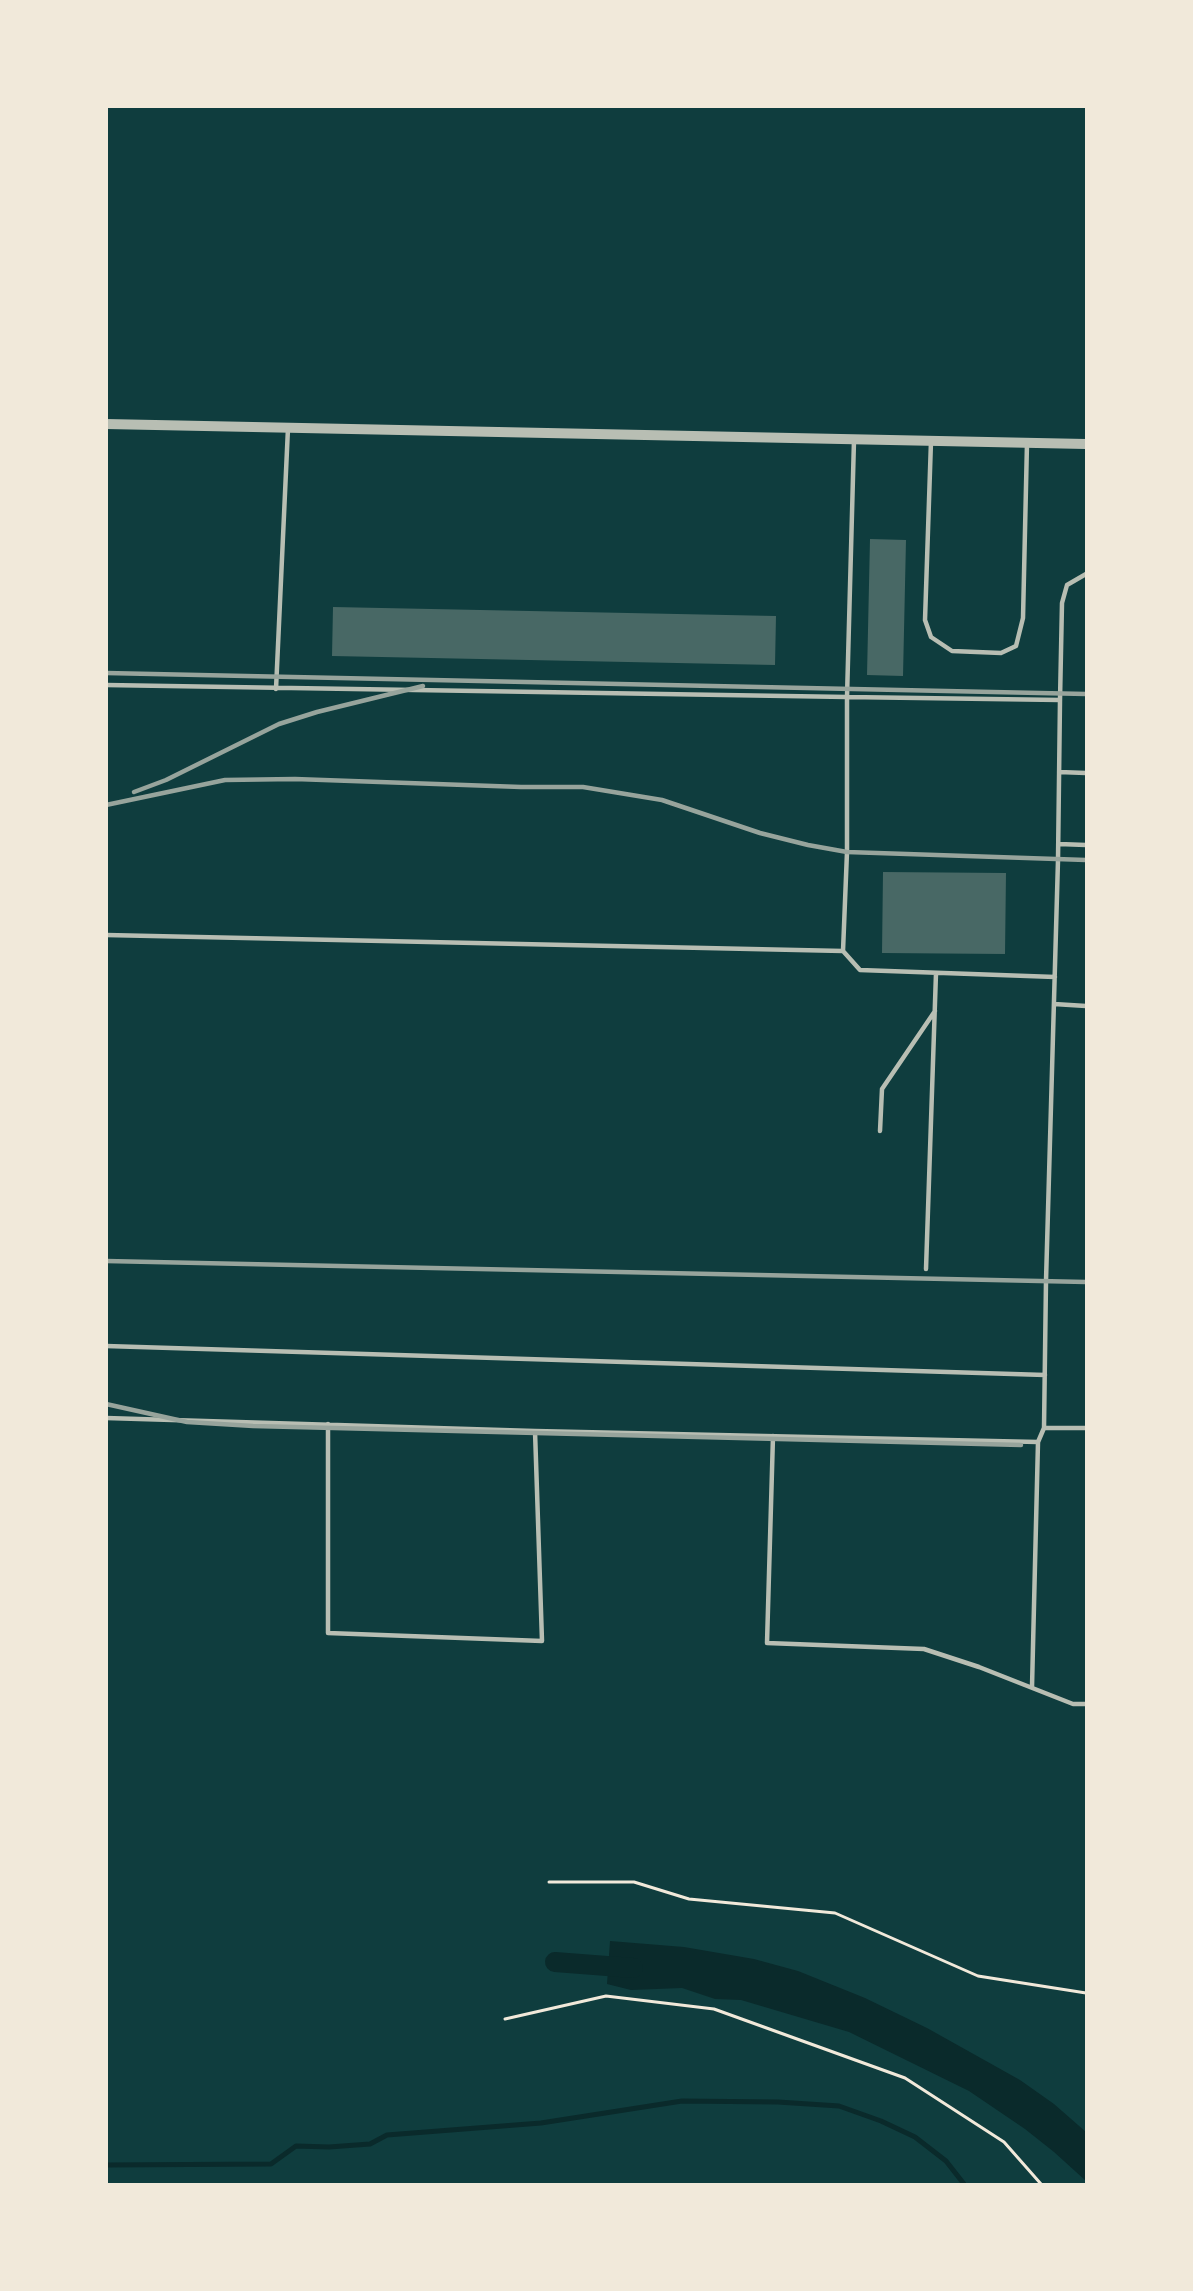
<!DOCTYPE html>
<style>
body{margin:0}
#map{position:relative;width:1193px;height:2291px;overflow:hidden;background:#0f3d3e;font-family:Rubik,sans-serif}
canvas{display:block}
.frame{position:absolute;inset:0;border:108px solid #f1e9da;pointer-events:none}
</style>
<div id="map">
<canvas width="1193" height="2291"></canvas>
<div class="frame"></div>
</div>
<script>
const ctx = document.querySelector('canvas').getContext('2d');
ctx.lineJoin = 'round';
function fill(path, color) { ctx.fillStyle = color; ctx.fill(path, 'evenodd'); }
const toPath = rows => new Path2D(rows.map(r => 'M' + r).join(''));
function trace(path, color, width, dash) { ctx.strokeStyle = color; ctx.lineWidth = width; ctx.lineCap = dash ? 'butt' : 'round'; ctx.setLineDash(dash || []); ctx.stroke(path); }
fill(toPath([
 [610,1941,684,1947,754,1959,798,1971,865,1998,927,2028,1020,2080,1054,2104,1086,2132,1086,2181,1054,2152,1025,2129,969,2091,849,2032,741,2000,715,1999,682,1988,631,1990,607,1984]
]), '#0a2a2b');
trace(toPath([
 [106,2165,271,2164,296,2146,329,2147,370,2144,387,2135,541,2123,682,2101,778,2102,839,2106,881,2121,915,2137,946,2161,964,2184]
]), '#0a2a2b', 5);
trace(toPath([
 [555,1962,633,1968]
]), '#0a2a2b', 20);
fill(toPath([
 [870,539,906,540,903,676,867,675],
 [333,607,776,616,775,665,332,656],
 [883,872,1006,873,1005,954,882,953]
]), '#486865');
trace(toPath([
 [549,1882,634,1882,689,1899,835,1913,978,1976,1086,1993],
 [505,2019,606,1996,714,2009,905,2078,1004,2142,1041,2184]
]), '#f1e9da', 3);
trace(toPath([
 [931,441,925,620,931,637,952,651,1001,653,1016,646,1023,618,1027,443],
 [106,685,847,697,854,440],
 [276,689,288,428],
 [1060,700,1062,603,1067,585,1086,574],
 [1059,772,1086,773],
 [1059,844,1086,845],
 [106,935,843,951],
 [1054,1004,1086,1006],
 [880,1131,882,1089,935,1011],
 [926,1269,936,973],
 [106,1346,1045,1375],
 [106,1418,535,1431,1038,1442,1032,1687],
 [328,1424,328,1633,542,1641,535,1431],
 [1044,1428,1086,1428],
 [773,1436,767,1643,924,1649,979,1667,1073,1704,1086,1704],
 [1038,1442,1044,1428,1046,1281,1058,860,1060,700,847,697,847,852,843,951,860,970,1055,977]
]), '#b8beb3', 4.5);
trace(toPath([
 [106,424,1086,444]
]), '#b8beb3', 10);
trace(toPath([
 [106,673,1086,694],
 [134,792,166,780,279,724,317,712,423,686],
 [106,805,225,780,295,779,521,787,583,787,662,800,760,833,808,845,847,852,1086,860],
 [106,1261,1086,1282],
 [106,1404,187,1422,253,1426,1021,1445]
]), '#97a49c', 4.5);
</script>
